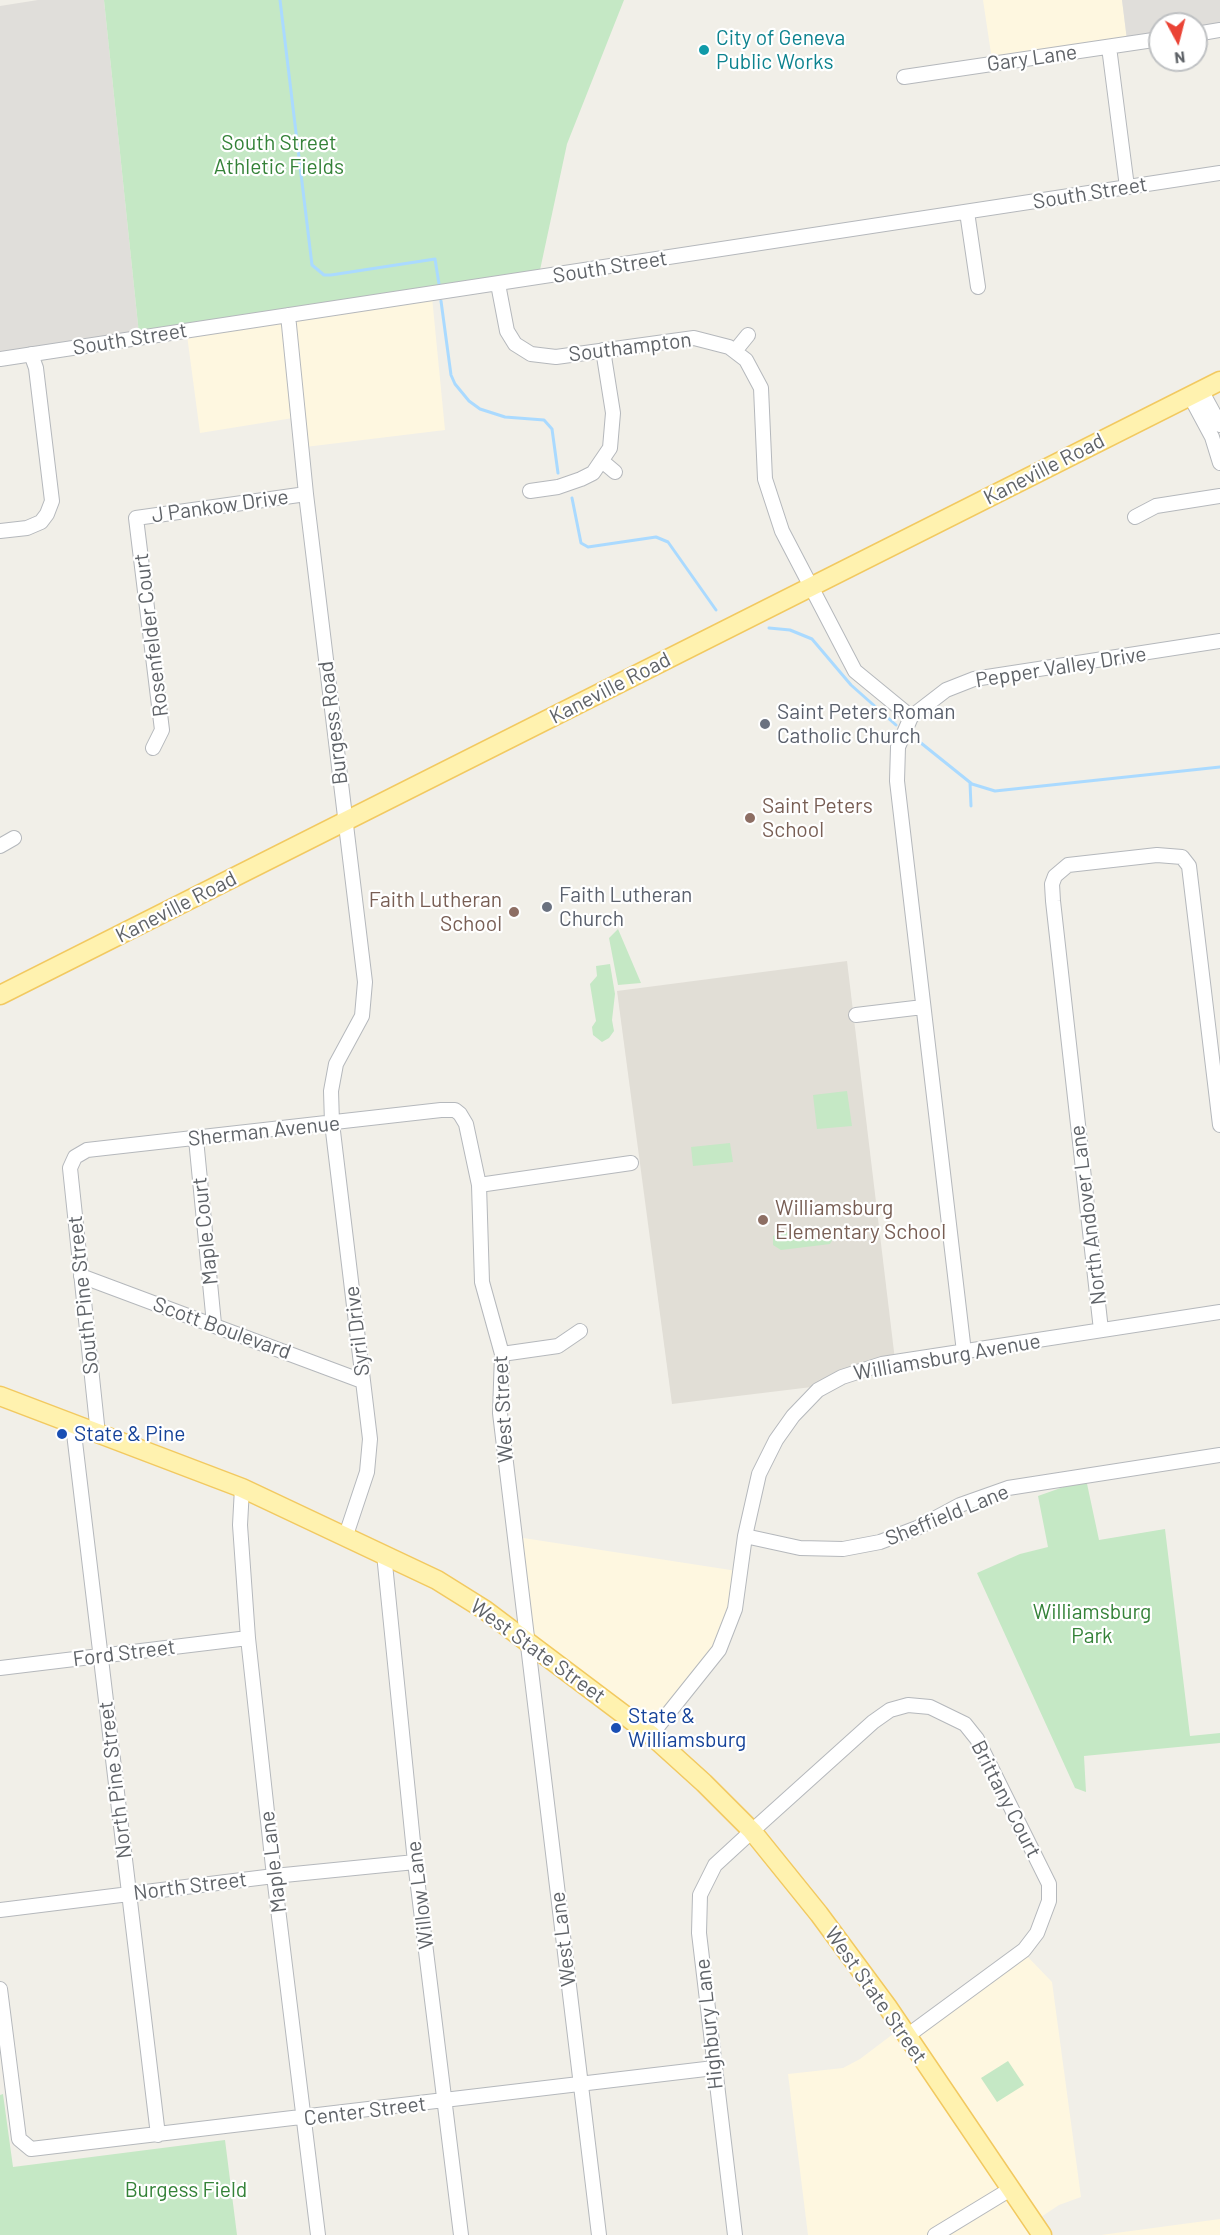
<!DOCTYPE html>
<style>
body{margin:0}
#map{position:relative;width:1220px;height:2235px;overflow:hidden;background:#f1efe8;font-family:Barlow,sans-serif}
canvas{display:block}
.north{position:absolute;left:1148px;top:12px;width:60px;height:60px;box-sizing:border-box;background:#fff;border:2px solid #bfc1c3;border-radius:50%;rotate:173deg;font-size:16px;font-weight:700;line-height:24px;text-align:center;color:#5f6368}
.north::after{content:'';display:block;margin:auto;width:21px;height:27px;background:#ea4335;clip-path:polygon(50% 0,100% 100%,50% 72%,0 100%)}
</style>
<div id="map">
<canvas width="1220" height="2235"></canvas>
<div class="north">N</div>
</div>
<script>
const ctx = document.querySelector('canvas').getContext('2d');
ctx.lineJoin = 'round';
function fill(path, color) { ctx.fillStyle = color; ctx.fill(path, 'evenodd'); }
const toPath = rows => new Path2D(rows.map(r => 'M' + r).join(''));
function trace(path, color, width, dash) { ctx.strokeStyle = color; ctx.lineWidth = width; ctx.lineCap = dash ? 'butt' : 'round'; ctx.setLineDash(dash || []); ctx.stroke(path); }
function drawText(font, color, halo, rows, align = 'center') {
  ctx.font = font + ' Barlow,sans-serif'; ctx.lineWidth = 4.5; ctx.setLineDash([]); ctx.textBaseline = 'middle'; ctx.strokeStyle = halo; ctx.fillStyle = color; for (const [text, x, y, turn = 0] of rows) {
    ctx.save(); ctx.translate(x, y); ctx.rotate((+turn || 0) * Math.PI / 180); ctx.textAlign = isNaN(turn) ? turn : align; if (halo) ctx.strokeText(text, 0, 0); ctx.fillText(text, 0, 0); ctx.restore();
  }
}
fill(toPath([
 [983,0,1122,0,1127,40,992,60],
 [432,297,445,430,297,448,293,418,200,433,187,335],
 [517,1537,737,1571,732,1608,715,1650,651,1731,530,1640],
 [1026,1955,1052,1982,1081,2197,1059,2205,1035,2221,912,2037],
 [897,2031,1034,2235,808,2235,788,2074,843,2068,860,2059],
 [1220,2219,1220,2235,1101,2235]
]), '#fef7e0');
fill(toPath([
 [38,0,104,0,139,334,0,354,0,6],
 [1122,0,1220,0,1220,27,1196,30,1196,24,1160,24,1160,35,1127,40]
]), '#e0deda');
fill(toPath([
 [847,961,895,1360,820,1386,672,1404,617,991]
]), '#e1ded6');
fill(toPath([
 [104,0,624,0,567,144,540,270,139,334],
 [618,929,641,983,618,985,609,938],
 [610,964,615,994,612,1020,614,1031,609,1038,602,1042,593,1035,592,1027,596,1021,590,984,597,976,596,966],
 [847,1091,852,1126,817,1129,813,1095],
 [730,1143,733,1162,693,1166,691,1147],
 [828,1228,835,1235,830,1244,781,1250,773,1245,773,1236,779,1233],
 [1086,1479,1099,1540,1165,1529,1190,1736,1220,1733,1220,1743,1084,1756,1086,1792,1075,1788,977,1573,1020,1554,1048,1547,1038,1496],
 [1008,2061,1024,2085,997,2102,981,2078],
 [3,2094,13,2167,225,2140,237,2235,0,2235,0,2095]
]), '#c5e8c5');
trace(toPath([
 [280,0,312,265,324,275,331,275,435,259,439,284],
 [441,301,451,375,455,384,469,401,480,409,505,417,544,420,552,429,558,473],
 [572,498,581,543,588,547,656,537,668,542,716,610],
 [769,628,790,630,812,639,851,685,896,725],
 [921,743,972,784,995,791,1220,767],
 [970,783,971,806]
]), '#aadaff', 3);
const minor = toPath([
 [1196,34,1220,30],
 [1109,47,1127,187],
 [904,77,1160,39],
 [967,212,978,287],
 [498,284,507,331,515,344,531,354,556,357,694,338,729,347,746,360,761,388,765,479,782,531,855,671,911,717],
 [288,315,306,494,365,982,362,1016,336,1064,331,1091,332,1123,370,1439,367,1472,346,1535],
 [735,351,748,335],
 [0,359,1220,173],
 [1201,390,1220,425],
 [1190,396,1212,437,1220,463],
 [602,461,615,472],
 [530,491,558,487,581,479,593,473,610,448,613,413,603,350],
 [1135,517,1156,506,1220,496],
 [0,531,27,528,41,522,47,514,52,501,36,368,31,354],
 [153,748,162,730,136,518,306,494],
 [0,846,14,838],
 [856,1015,923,1007],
 [196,1139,214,1324],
 [479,1185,631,1163],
 [81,1276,362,1381],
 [1101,1330,1053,901,1052,884,1055,876,1068,865,1157,855,1182,857,1189,866,1220,1125],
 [964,1352,897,781,898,747,911,717,946,690,974,679,1220,641],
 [502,1354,558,1346,580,1331],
 [73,1425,158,2135],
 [98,1434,70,1168,75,1157,87,1150,441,1110,455,1110,460,1114,466,1124,479,1185,482,1282,502,1354,500,1413,599,2235],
 [242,1488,240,1525,248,1638,274,1876,318,2235],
 [745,1536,800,1548,843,1549,880,1542,917,1528,960,1505,1008,1488,1220,1455],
 [384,1554,415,1862,461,2235],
 [0,1668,248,1638],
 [651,1735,719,1650,735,1609,745,1536,759,1474,776,1440,793,1416,818,1390,842,1377,882,1364,1220,1312],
 [0,1910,274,1876,415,1862],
 [0,1989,19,2139,31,2149,714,2068],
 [735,2235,699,1933,700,1895,715,1865,752,1831,873,1722,890,1710,908,1705,930,1707,965,1724,977,1739,1049,1884,1049,1901,1037,1933,1024,1950,907,2036],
 [935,2235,1009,2190]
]);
const major = toPath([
 [0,995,1220,381],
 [0,1396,242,1488,437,1580,485,1610,651,1735,704,1783,752,1831,819,1914,887,2006,1042,2235]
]);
trace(minor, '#b5b8bc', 16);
trace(major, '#f2c960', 21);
trace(minor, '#fff', 14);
trace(major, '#fff2af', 18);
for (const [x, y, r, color] of [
 [704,50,6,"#0f9aa8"],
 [765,724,6,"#6b7280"],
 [750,818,6,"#8d6e63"],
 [547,907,6,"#6b7280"],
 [514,912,6,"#8d6e63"],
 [763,1220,6,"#8d6e63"],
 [62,1434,6,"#1a4fb4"],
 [616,1728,6,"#1a4fb4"]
]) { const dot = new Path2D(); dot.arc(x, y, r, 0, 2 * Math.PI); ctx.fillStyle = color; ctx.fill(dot); trace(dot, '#fff', 2); }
drawText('21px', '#0d838f', '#fff', [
 ["City of Geneva",716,38],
 ["Public Works",716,62]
], 'left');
drawText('21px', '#5f6368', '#fff', [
 ["Gary Lane",1032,58,-8],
 ["South Street",1090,193,-9],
 ["South Street",610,267,-9],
 ["South Street",130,339,-9],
 ["Southampton",630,347,-7],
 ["Kaneville Road",1044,469,-27],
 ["J Pankow Drive",220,506,-8],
 ["Rosenfelder Court",151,635,-97],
 ["Pepper Valley Drive",1061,667,-9],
 ["Kaneville Road",610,688,-27],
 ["Burgess Road",333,723,-97],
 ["Kaneville Road",176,907,-27],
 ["Sherman Avenue",264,1131,-6],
 ["North Andover Lane",1088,1215,-97],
 ["Maple Court",205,1231,-96],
 ["South Pine Street",83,1295,-96],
 ["Scott Boulevard",222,1328,20],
 ["Syril Drive",357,1331,-97],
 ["Williamsburg Avenue",947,1357,-10],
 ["West Street",503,1409,-93],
 ["Sheffield Lane",947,1515,-22],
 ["West State Street",538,1651,36],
 ["Ford Street",124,1653,-7],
 ["North Pine Street",115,1780,-97],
 ["Brittany Court",1006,1799,63],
 ["Maple Lane",273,1862,-97],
 ["North Street",190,1886,-7],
 ["Willow Lane",420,1895,-97],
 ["West Lane",563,1939,-97],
 ["West State Street",876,1995,55],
 ["Highbury Lane",709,2024,-96],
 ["Center Street",365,2111,-7]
]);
drawText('21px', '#348238', '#fff', [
 ["South Street",279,143],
 ["Athletic Fields",279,167],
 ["Williamsburg",1092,1612],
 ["Park",1092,1636],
 ["Burgess Field",186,2190]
]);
drawText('21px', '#5b616d', '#fff', [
 ["Saint Peters Roman",777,712],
 ["Catholic Church",777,736],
 ["Faith Lutheran",559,895],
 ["Church",559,919]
], 'left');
drawText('21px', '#785e54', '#fff', [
 ["Saint Peters",762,806],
 ["School",762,830],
 ["Faith Lutheran",502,900,"right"],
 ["School",502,924,"right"],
 ["Williamsburg",775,1208],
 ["Elementary School",775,1232]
], 'left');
drawText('21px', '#164399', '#fff', [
 ["State & Pine",74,1434],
 ["State &",628,1716],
 ["Williamsburg",628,1740]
], 'left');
</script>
